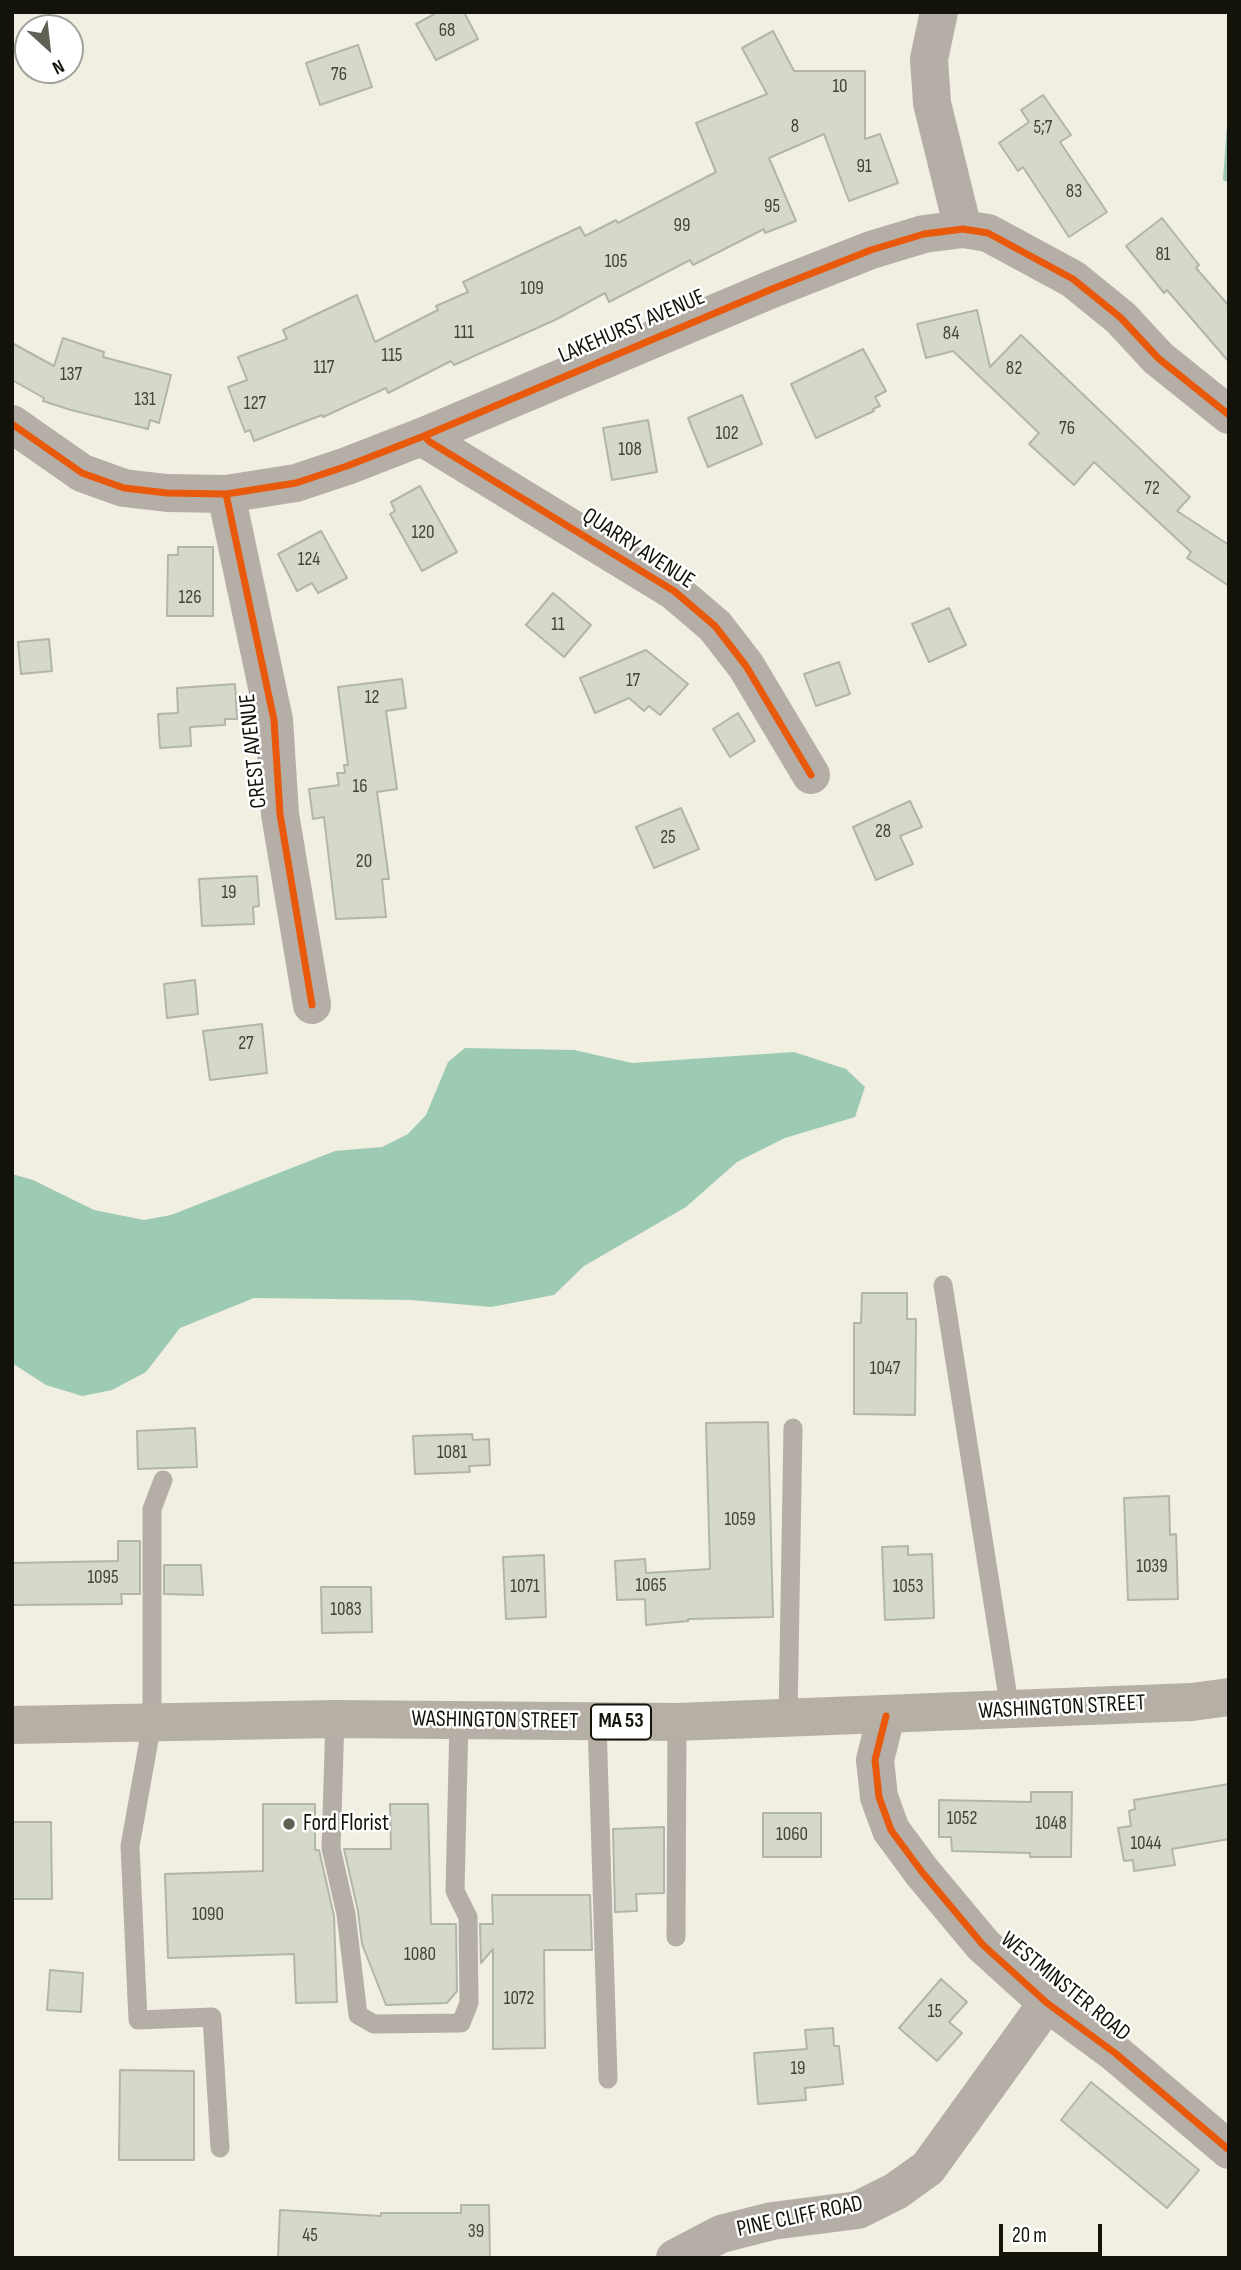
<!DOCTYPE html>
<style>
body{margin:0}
#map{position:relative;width:1241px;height:2270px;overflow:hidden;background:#f1efe1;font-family:"Sofia Sans Condensed",sans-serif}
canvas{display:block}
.frame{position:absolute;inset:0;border:14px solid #14130a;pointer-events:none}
.north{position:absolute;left:14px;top:14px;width:70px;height:70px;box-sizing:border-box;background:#fff;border:2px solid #a1a19d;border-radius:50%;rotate:153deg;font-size:19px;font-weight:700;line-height:28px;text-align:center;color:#14130a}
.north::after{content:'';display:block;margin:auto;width:24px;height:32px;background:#616055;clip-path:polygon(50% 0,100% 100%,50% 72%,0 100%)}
.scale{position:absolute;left:999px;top:2224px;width:103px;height:32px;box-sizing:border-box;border:4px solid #14130a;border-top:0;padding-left:9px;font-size:21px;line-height:24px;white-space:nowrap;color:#14130a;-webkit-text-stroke:5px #fff;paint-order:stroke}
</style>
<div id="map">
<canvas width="1241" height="2270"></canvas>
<div class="frame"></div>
<div class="north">N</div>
<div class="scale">20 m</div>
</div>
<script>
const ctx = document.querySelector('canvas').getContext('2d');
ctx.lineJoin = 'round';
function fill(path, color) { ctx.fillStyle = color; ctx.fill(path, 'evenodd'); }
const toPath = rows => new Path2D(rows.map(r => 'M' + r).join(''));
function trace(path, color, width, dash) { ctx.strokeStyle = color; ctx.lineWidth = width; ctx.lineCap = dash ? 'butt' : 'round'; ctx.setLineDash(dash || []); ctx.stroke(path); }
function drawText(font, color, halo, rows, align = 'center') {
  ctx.font = font + ' "Sofia Sans Condensed",sans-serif'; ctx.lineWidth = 5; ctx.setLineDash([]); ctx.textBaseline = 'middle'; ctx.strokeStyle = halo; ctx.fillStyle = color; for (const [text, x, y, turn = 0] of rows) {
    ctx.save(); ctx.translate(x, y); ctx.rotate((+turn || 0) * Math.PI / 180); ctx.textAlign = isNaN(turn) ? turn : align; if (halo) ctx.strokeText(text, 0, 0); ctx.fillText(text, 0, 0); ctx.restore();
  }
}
fill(toPath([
 [1229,123,1229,183,1223,180,1227,124],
 [465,1048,574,1050,632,1063,794,1052,846,1069,865,1087,855,1117,785,1138,737,1162,686,1207,584,1266,554,1295,491,1307,411,1300,254,1298,180,1328,146,1372,112,1390,82,1396,46,1385,12,1363,12,1174,33,1180,94,1210,144,1220,171,1215,335,1151,382,1147,408,1134,426,1115,448,1062]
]), '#9dcab3');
const building = toPath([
 [438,12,464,12,478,39,436,60,416,24,438,12],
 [773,31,794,71,865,71,865,139,880,134,898,183,849,201,824,134,769,158,796,221,765,233,764,229,693,265,690,260,609,302,605,293,555,320,454,365,451,361,388,393,386,388,323,417,322,415,254,441,250,430,245,432,228,387,247,380,238,357,287,339,283,330,357,295,375,342,438,310,436,306,468,292,463,282,580,227,585,236,616,220,618,223,716,172,696,123,767,94,742,48,773,31],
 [358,45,372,87,320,105,306,63,358,45],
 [1043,95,1071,135,1060,142,1107,212,1069,237,1023,167,1018,171,999,143,1029,122,1021,110,1043,95],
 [1162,218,1199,265,1196,268,1229,306,1229,362,1167,290,1164,293,1126,246,1162,218],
 [977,310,990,367,1021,335,1190,497,1177,511,1229,545,1229,586,1187,558,1191,552,1094,462,1074,485,1029,444,1039,433,953,351,926,358,917,324,977,310],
 [63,338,104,352,103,357,171,375,159,423,150,420,148,429,71,410,43,401,44,398,12,380,12,343,54,366,63,338],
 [863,349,886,391,875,397,880,406,873,409,874,411,816,438,791,384,863,349],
 [742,395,762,444,708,467,688,418,742,395],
 [648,420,657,472,612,480,603,428,648,420],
 [420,486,457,552,422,571,390,514,395,511,391,502,420,486],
 [321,531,347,578,318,593,312,583,297,591,278,554,321,531],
 [178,547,213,547,213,616,167,616,168,555,178,555,178,547],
 [553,593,591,625,564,657,526,625,553,593],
 [949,608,966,645,929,662,912,624,949,608],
 [49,639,52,671,21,674,18,642,49,639],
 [646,650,688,684,660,715,649,706,644,711,629,698,595,713,580,678,646,650],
 [839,662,850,694,816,706,804,674,839,662],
 [402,679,406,708,386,711,397,789,377,792,389,879,382,879,386,917,336,919,324,817,313,819,309,789,339,785,337,773,345,773,344,765,348,765,338,687,402,679],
 [235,684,237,719,225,719,225,725,190,727,191,746,160,748,158,714,178,713,177,688,235,684],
 [738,713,755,741,730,757,713,729,738,713],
 [910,801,922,827,900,836,913,864,876,880,853,827,910,801],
 [681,808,699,849,654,868,636,827,681,808],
 [257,876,259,906,253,907,254,924,202,926,199,879,257,876],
 [195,980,198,1014,167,1018,164,984,195,980],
 [262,1024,267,1073,210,1080,203,1031,262,1024],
 [862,1293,907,1293,907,1319,916,1319,915,1415,854,1414,854,1323,861,1323,862,1293],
 [768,1422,773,1617,688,1619,688,1621,646,1625,645,1599,617,1600,615,1561,645,1559,646,1573,710,1569,706,1423,768,1422],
 [195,1428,197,1467,138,1469,137,1431,195,1428],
 [472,1434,473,1440,489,1439,490,1465,469,1466,470,1472,415,1474,413,1436,472,1434],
 [1169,1496,1170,1535,1176,1534,1178,1599,1128,1600,1124,1498,1169,1496],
 [118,1541,140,1541,140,1594,121,1594,122,1604,12,1605,12,1563,118,1561,118,1541],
 [908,1546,908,1555,932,1554,934,1618,885,1620,882,1547,908,1546],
 [544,1555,546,1617,506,1619,503,1557,544,1555],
 [164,1565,201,1565,203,1595,164,1594,164,1565],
 [321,1587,371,1587,372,1632,322,1633,321,1587],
 [1229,1784,1229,1839,1172,1849,1175,1865,1134,1871,1133,1860,1124,1861,1118,1828,1131,1826,1129,1811,1135,1809,1134,1800,1229,1784],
 [1031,1792,1072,1792,1071,1857,1030,1857,1030,1853,952,1851,951,1837,939,1837,939,1800,1031,1802,1031,1792],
 [263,1804,315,1804,315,1850,319,1850,334,1916,337,2002,296,2003,294,1954,168,1958,165,1874,263,1871,263,1804],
 [390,1804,428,1804,431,1924,456,1924,457,1991,447,2003,386,2005,362,1944,358,1911,344,1849,391,1849,390,1804],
 [763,1813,821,1813,821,1857,763,1857,763,1813],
 [12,1822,51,1822,52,1899,12,1899,12,1822],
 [664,1827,664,1893,636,1894,637,1911,615,1912,613,1829,664,1827],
 [492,1895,590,1895,592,1950,544,1950,545,2048,493,2049,493,1949,481,1963,480,1924,493,1924,492,1895],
 [50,1970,83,1973,81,2012,47,2010,50,1970],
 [941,1979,967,2002,949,2022,962,2033,937,2061,899,2028,941,1979],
 [833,2028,834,2046,839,2046,843,2084,805,2088,806,2100,758,2104,754,2053,807,2049,805,2030,833,2028],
 [120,2070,194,2071,194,2160,119,2160,120,2070],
 [1091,2082,1199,2170,1167,2208,1061,2120,1091,2082],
 [461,2205,489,2205,490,2258,278,2258,280,2210,381,2216,381,2213,461,2213,461,2205]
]);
fill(building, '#d4d9c9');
trace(building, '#b3b5aa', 2);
trace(toPath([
 [943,1285,1010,1710],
 [163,1480,152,1509,152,1723,130,1846,138,2020,212,2017,220,2148],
 [335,1719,331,1848,346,1914,358,2015,374,2024,461,2023,469,2003,468,1917,455,1891,459,1720],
 [788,1719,793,1428],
 [597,1722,608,2079],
 [676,1937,677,1722]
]), '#b5aea6', 19);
trace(toPath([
 [939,12,929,59,932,103,963,229],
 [12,424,82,473,124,488,167,493,226,494,296,483,347,466,424,436,772,289,871,250,924,234,963,229,988,233,1073,279,1121,318,1158,358,1229,415],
 [424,436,430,442,674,591,715,626,746,666,811,775],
 [226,494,274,720,280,814,312,1005],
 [886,1716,875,1760,879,1797,891,1830,922,1872,983,1945,1047,2003,1115,2053,1229,2150],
 [675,2258,721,2234,772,2221,858,2210,896,2191,928,2168,1047,2003]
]), '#b5aea6', 38);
trace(toPath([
 [12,1725,335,1719,677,1722,1192,1702,1229,1697]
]), '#b6afa5', 38);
trace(toPath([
 [12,424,82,473,124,488,167,493,226,494,296,483,347,466,424,436,772,289,871,250,924,234,963,229,988,233,1073,279,1121,318,1158,358,1229,415],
 [424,436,430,442,674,591,715,626,746,666,811,775],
 [226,494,274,720,280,814,312,1005],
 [886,1716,875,1760,879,1797,891,1830,922,1872,983,1945,1047,2003,1115,2053,1229,2150]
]), '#e8590c', 7);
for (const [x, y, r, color] of [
 [289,1824,7,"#616055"]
]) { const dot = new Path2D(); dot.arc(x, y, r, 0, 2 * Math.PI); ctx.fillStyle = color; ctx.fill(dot); trace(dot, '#fff', 2.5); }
drawText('19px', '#44443a', null, [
 ["68",447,31],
 ["76",339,75],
 ["10",840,87],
 ["8",795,127],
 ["5;7",1043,128],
 ["91",864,167],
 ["83",1074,192],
 ["95",772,207],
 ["99",682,226],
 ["81",1163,255],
 ["105",616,262],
 ["109",532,289],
 ["111",464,333],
 ["84",951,334],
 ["115",392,356],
 ["117",324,368],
 ["82",1014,369],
 ["137",71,375],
 ["131",145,400],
 ["127",255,404],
 ["76",1067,429],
 ["102",727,434],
 ["108",630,450],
 ["72",1152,489],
 ["120",423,533],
 ["124",309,560],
 ["126",190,598],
 ["11",558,625],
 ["17",633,681],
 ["12",372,698],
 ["16",360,787],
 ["28",883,832],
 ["25",668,838],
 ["20",364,862],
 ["19",229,893],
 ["27",246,1044],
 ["1047",885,1369],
 ["1081",452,1453],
 ["1059",740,1520],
 ["1039",1152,1567],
 ["1095",103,1578],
 ["1065",651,1586],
 ["1071",525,1587],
 ["1053",908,1587],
 ["1083",346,1610],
 ["1052",962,1819],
 ["1048",1051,1824],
 ["1060",792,1835],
 ["1044",1146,1844],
 ["1090",208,1915],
 ["1080",420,1955],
 ["1072",519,1999],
 ["15",935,2012],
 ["19",798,2069],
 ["39",476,2232],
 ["45",310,2236]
]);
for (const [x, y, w] of [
 [621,1722,60]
]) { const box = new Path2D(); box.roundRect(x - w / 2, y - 17.5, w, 35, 5); ctx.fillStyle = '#fff'; ctx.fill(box); trace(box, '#14130a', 2); }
drawText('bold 21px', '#14130a', null, [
 ["MA 53",621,1722]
]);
drawText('23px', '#14130a', '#fff', [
 ["LAKEHURST AVENUE",632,327,-23],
 ["QUARRY AVENUE",638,549,33],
 ["CREST AVENUE",254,751,-96],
 ["WASHINGTON STREET",1062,1708,-3],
 ["WASHINGTON STREET",495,1721,1],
 ["WESTMINSTER ROAD",1065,1987,39],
 ["PINE CLIFF ROAD",800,2217,-12]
]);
drawText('23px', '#14130a', '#fff', [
 ["Ford Florist",303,1824]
], 'left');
</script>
